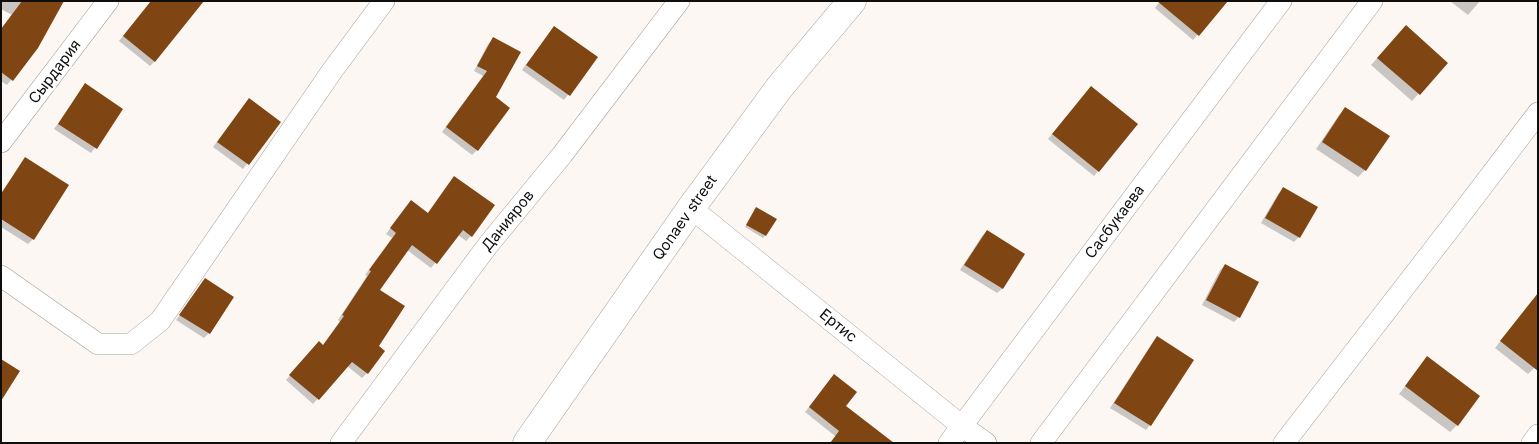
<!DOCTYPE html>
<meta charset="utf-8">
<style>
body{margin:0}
#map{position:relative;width:1539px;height:444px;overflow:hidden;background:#fcf7f3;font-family:Inter,sans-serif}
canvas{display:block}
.frame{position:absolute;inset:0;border:2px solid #0f0e0d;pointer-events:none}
</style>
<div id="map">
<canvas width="1539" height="444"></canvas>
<div class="frame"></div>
</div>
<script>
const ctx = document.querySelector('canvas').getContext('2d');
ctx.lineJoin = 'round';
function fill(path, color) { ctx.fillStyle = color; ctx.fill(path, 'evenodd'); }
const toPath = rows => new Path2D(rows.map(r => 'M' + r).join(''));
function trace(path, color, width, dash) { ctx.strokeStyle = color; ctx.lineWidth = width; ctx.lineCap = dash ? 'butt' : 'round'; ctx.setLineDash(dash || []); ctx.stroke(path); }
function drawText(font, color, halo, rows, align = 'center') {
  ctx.font = font + ' Inter,sans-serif'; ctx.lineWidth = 5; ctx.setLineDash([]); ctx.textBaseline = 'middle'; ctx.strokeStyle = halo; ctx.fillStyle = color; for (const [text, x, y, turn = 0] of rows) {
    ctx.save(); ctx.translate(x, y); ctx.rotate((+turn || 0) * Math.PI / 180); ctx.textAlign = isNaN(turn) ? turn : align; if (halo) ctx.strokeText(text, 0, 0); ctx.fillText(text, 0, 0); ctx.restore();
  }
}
fill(toPath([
 [1,1,63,1,37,47,7,85,1,81,1,29,12,15,1,9],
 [151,1,155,61,150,66,119,41],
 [1160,1,1226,1,1193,40,1155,8],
 [1450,1,1480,1,1468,15],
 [554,27,596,58,564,100,522,70],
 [1399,34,1447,63,1412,101,1371,65],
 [493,39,495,98,477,150,472,155,442,132,483,76,474,71,488,44],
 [85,85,122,109,91,153,54,129],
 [1091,87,1098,171,1094,176,1048,139],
 [249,99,280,122,243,169,213,147],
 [1346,108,1365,170,1358,177,1316,149,1339,115],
 [25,159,33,239,28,244,1,227,1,193],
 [449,183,471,236,466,241,458,235,431,268,407,250,378,290,377,347,367,373,362,378,347,366,313,404,286,380,314,348,323,346,340,322,338,320,367,276,365,275,392,238,386,234,406,207,427,214],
 [1283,189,1299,237,1294,242,1261,223,1278,194],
 [754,211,765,236,763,238,745,227],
 [987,231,1023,254,1002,289,997,293,960,270,982,236],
 [1225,265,1257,282,1239,317,1234,322,1202,305,1220,270],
 [205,280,209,333,204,338,176,320],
 [1532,301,1534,368,1528,374,1495,348],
 [1157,338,1150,425,1146,430,1110,408,1153,342],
 [1427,358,1457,425,1450,432,1399,394],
 [829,381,844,407,890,441,835,436,805,412]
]), '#0003');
fill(toPath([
 [22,1,64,1,38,48,13,81,1,72,1,29],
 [151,1,204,1,155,62,123,36],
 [1157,1,1228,1,1199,36],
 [1406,25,1448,63,1420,95,1377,58],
 [554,26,598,57,570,96,526,65],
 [493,37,521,52,496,97,510,108,478,151,446,127,487,71,477,66],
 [85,83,123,109,97,149,58,124],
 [1091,86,1138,124,1099,172,1052,134],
 [249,98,281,122,249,165,217,142],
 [1345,107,1390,136,1366,171,1322,142],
 [25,157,69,185,34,240,1,219,1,194],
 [454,176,495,205,472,237,463,230,437,264,412,245,380,290,405,306,379,346,385,351,368,374,352,362,319,400,289,375,319,341,323,345,344,316,342,315,371,271,369,270,396,233,390,228,411,200,428,213],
 [1283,187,1318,207,1300,238,1265,218],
 [756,207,777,219,766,236,746,225],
 [987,230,1025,254,1003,289,964,265],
 [1225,264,1259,282,1240,318,1206,300],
 [205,278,234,297,210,334,179,315],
 [1538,293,1538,371,1500,341],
 [1157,336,1194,360,1151,426,1114,403],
 [1427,356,1480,396,1458,426,1405,386],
 [1,359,20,371,1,401],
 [834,374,857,392,846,406,894,443,830,443,839,431,809,407]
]), '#7f4613');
const street = toPath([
 [1,142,108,1],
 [691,208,962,426,986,443],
 [1,276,98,344,131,344,160,321,332,71,384,1],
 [341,443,488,245,562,155,679,1],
 [949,443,1281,1],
 [1041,443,1372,1],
 [1284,443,1465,209,1538,113],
 [1532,443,1538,435]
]);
const secondary = toPath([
 [527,443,691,208,779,88,852,1]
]);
trace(street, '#a39f9b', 22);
trace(secondary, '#a39f9b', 29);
trace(street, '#fff', 21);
trace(secondary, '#fff', 28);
drawText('15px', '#0f0e0d', '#fff', [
 ["Сырдария",55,72,-53],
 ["Qonaev street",685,218,-55],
 ["Данияров",508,221,-51],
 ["Сасбукаева",1115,222,-53],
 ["Ертис",838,326,39]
]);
</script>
